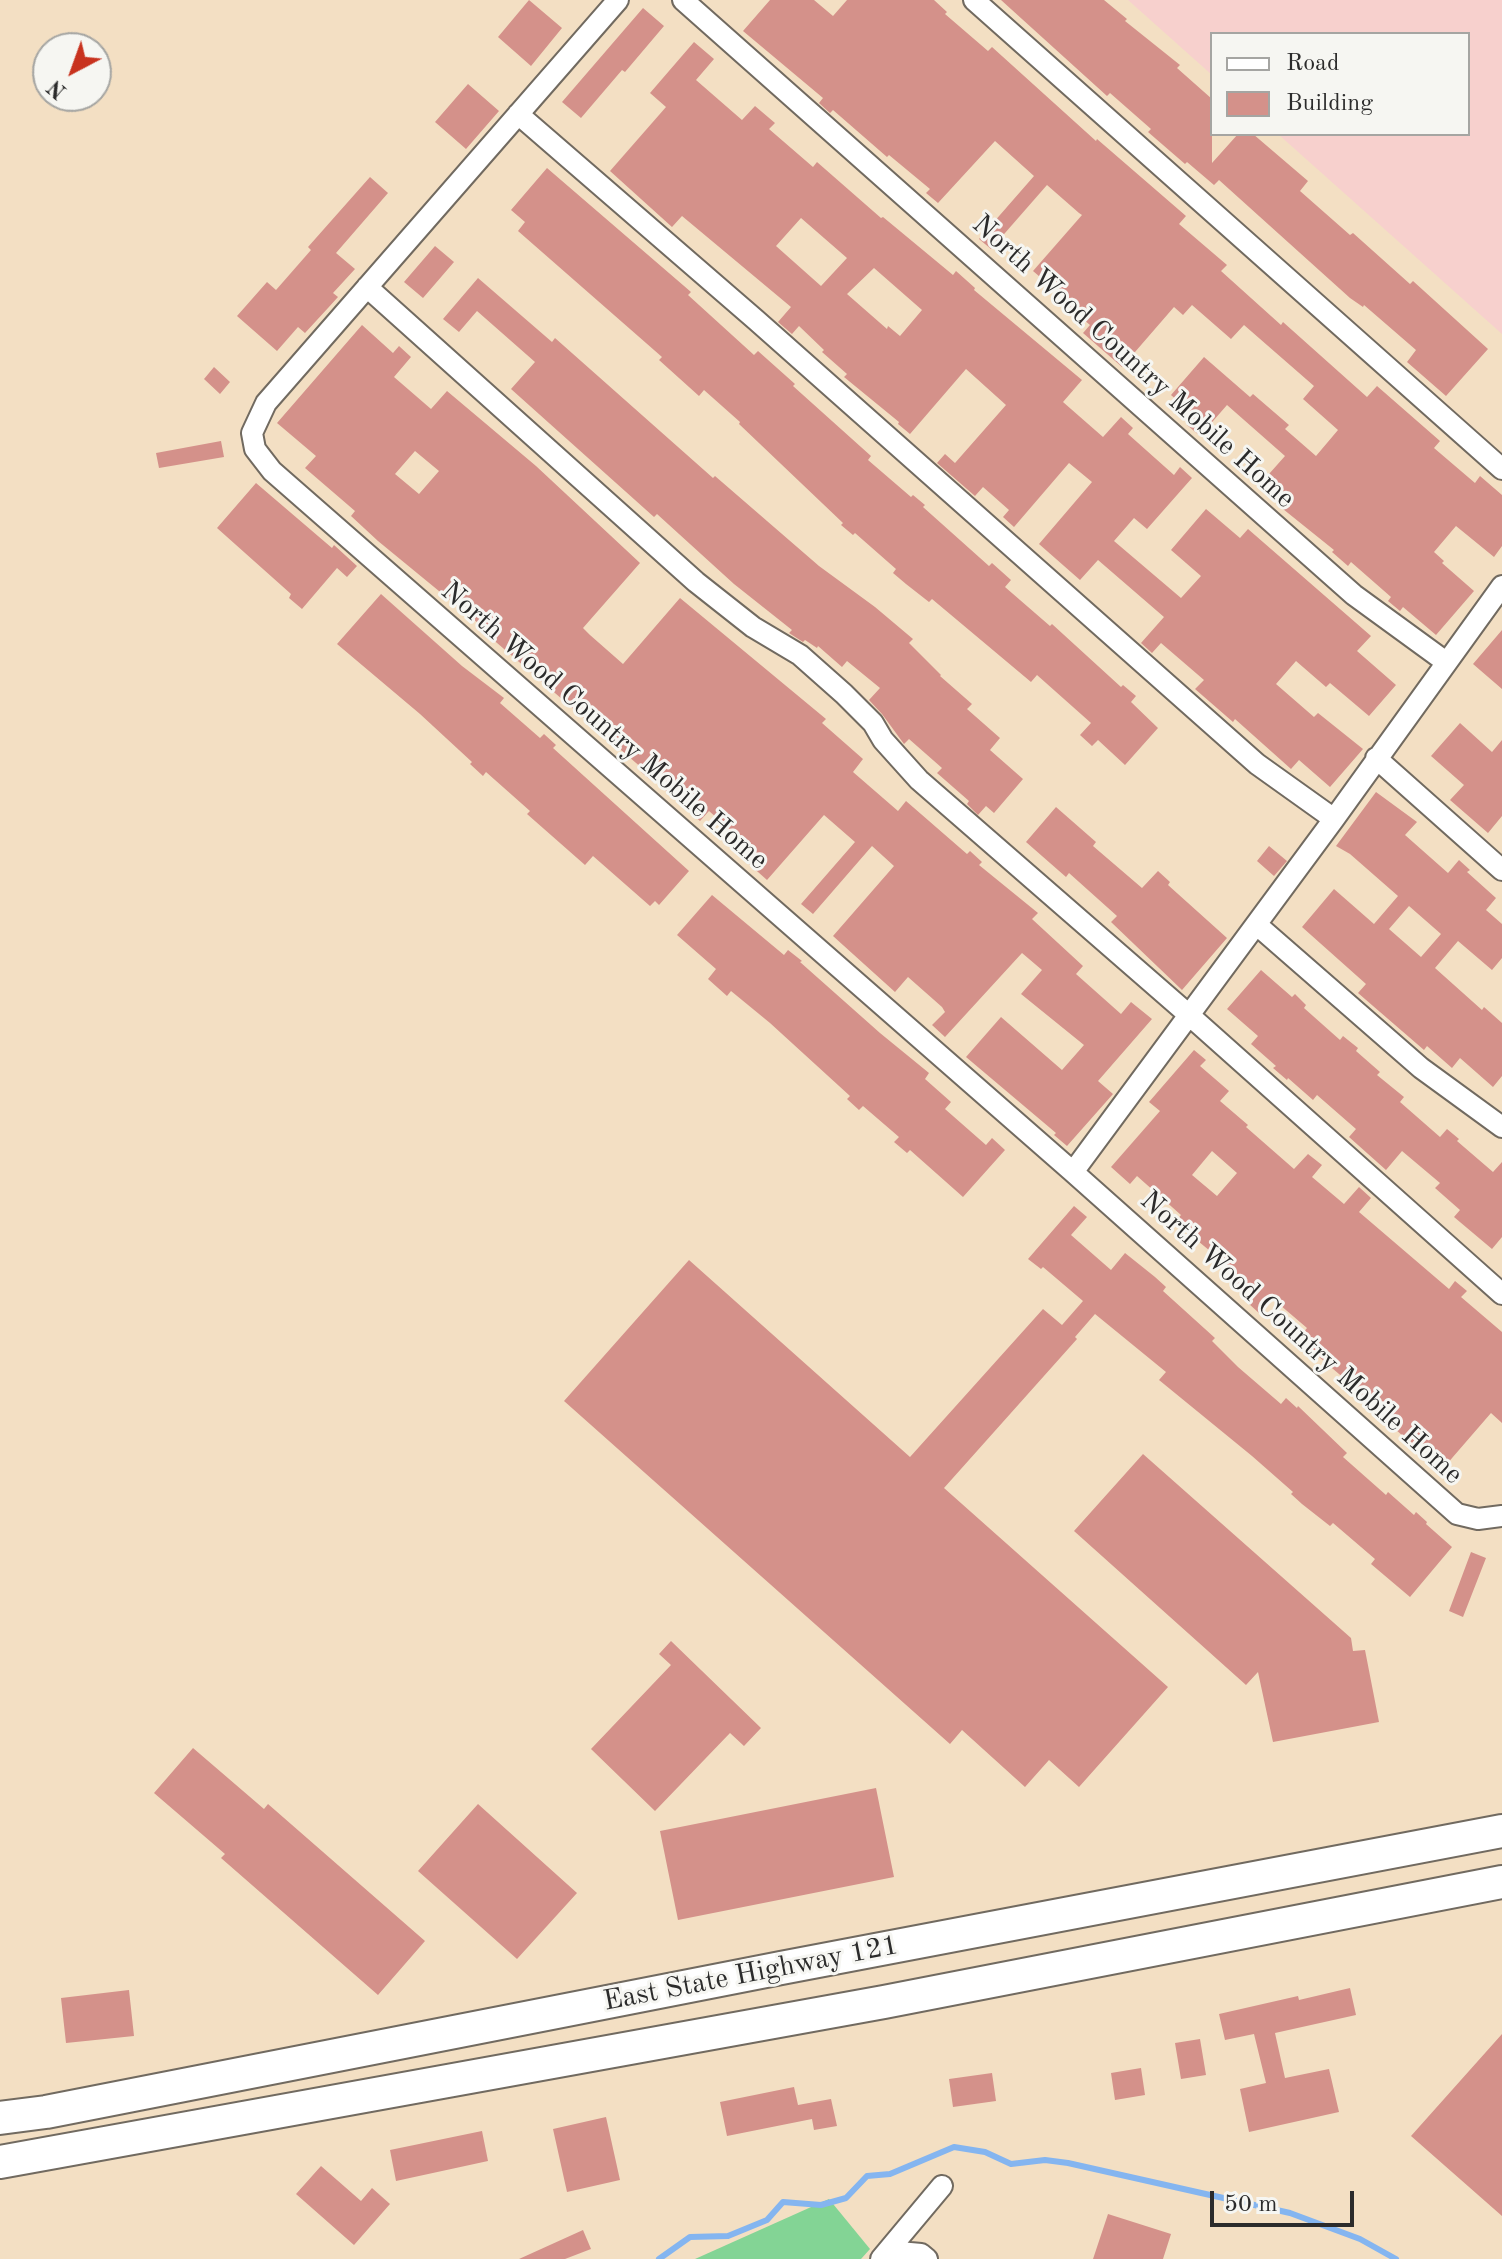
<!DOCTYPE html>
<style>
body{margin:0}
#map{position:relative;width:1502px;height:2259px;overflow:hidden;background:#f3dfc3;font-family:"Old Standard TT",serif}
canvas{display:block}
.legend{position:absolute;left:1210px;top:32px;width:260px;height:104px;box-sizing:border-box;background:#f6f6f2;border:2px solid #a5a5a2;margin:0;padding:10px 14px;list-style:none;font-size:24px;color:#2b2b2b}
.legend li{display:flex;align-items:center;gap:16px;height:40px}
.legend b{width:40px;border:2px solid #a5a5a2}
.north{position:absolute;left:32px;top:32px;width:80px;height:80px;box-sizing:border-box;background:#f6f6f2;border:2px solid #a5a5a2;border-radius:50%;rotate:221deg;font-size:22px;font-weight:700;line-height:32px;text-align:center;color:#2b2b2b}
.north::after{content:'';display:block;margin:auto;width:28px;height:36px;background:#c8321e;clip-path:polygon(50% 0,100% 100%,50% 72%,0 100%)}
.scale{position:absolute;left:1210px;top:2191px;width:144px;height:36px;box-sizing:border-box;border:4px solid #2b2b2b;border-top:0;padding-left:10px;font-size:24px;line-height:28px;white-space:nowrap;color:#2b2b2b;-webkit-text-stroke:6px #f6f6f2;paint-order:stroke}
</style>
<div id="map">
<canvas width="1502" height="2259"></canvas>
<ul class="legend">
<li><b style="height:10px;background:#fff"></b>Road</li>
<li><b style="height:22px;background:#d4918a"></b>Building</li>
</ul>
<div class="north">N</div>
<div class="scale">50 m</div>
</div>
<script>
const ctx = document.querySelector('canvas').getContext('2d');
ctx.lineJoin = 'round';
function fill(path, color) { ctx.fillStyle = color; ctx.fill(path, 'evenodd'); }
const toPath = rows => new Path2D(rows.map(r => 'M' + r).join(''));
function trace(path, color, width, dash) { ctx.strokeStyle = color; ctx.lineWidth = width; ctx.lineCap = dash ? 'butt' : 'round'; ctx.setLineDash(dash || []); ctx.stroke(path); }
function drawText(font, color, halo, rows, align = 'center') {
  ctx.font = font + ' "Old Standard TT",serif'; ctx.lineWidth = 6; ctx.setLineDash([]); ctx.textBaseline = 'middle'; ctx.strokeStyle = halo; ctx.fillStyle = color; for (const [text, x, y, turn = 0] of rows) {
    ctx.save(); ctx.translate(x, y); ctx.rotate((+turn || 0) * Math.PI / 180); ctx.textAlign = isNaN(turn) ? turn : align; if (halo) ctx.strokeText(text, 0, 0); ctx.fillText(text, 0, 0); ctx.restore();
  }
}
fill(toPath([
 [1128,0,1502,0,1502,334,1278,134,1468,134,1468,34,1212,34,1212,75]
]), '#f7d0cd');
fill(toPath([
 [829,2199,870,2249,861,2259,695,2259]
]), '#83d495');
trace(toPath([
 [659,2259,690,2237,728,2236,767,2220,783,2202,821,2205,846,2198,867,2176,890,2174,954,2147,985,2152,1011,2164,1045,2160,1068,2163,1290,2213,1360,2239,1396,2259]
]), '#84b5f0', 6);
fill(toPath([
 [529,0,562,28,531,66,498,37],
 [770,0,814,0,833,16,847,0,934,0,947,12,945,14,988,51,992,47,1096,141,1097,139,1186,216,1179,224,1227,265,1221,271,1281,325,1283,322,1367,397,1377,386,1440,441,1434,448,1475,483,1480,476,1502,495,1502,546,1494,557,1456,526,1434,552,1444,561,1442,563,1474,591,1436,635,1403,607,1400,611,1388,601,1391,597,1351,562,1348,566,1332,552,1334,550,1283,509,1286,506,1261,483,1285,456,1227,405,1200,436,1187,425,1195,416,1171,395,1204,357,1250,397,1253,394,1289,425,1285,429,1316,456,1338,430,1303,399,1314,386,1244,325,1231,339,1192,305,1183,315,1174,307,1122,367,1083,333,1090,325,1064,303,1067,300,1033,271,1082,215,1079,213,1047,185,991,249,979,239,1034,176,995,141,938,203,926,193,930,189,889,155,887,157,833,110,830,113,819,103,823,98,743,31],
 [1001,0,1104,0,1127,19,1125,21,1180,65,1177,68,1212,99,1212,163,1238,134,1253,134,1308,181,1300,191,1350,235,1353,233,1410,284,1413,281,1488,349,1446,396,1407,362,1416,350,1364,305,1363,307,1350,298,1219,180,1214,185,1187,162,1185,164,1148,132,1151,129,1110,93,1107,96],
 [643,8,664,26,625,72,622,70,581,118,562,102],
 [694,42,714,59,696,80,742,120,755,106,775,123,769,129,813,167,817,162,881,218,883,217,953,275,956,271,975,288,974,290,1082,380,1063,402,1103,437,1121,417,1133,428,1128,434,1174,475,1180,467,1192,478,1147,529,1134,518,1114,541,1181,598,1201,576,1171,550,1206,509,1240,538,1248,529,1371,636,1357,651,1396,685,1369,716,1330,683,1326,687,1296,661,1276,684,1314,717,1318,713,1363,749,1330,787,1299,760,1291,769,1235,719,1233,722,1195,689,1204,680,1161,643,1152,653,1141,643,1164,617,1098,560,1080,580,1039,544,1092,482,1069,463,1014,527,1003,517,1009,510,983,487,975,496,937,463,945,454,955,463,1006,405,966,369,910,434,898,424,899,422,844,377,847,374,822,352,824,350,799,326,792,334,778,322,791,307,682,216,672,227,610,171,666,107,650,93],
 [801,218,847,258,821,286,776,246],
 [874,268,922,310,900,336,888,326,887,329,847,294],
 [468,84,499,111,466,149,435,122],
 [547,168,691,292,688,295,754,355,758,351,795,384,793,386,871,456,868,460,911,497,913,495,925,505,923,507,989,566,992,563,1011,580,1005,587,1050,626,1052,624,1121,687,1123,685,1136,696,1131,702,1158,728,1125,765,1098,740,1092,746,1080,735,1091,723,1037,675,1031,682,932,599,929,602,906,584,893,573,896,569,855,533,853,535,841,525,843,523,739,424,740,422,704,390,699,396,659,360,662,357,518,231,525,222,511,210],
 [370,177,388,193,336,253,355,269,333,293,338,297,328,308,305,333,298,327,277,351,237,316,267,282,276,290,311,250,308,247],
 [435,246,454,262,423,298,404,282],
 [478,278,552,342,555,338,713,478,715,476,819,566,875,607,913,639,909,643,941,675,940,676,972,704,967,709,1000,738,990,750,1023,779,994,813,986,806,978,815,967,804,969,801,937,773,942,768,909,739,904,744,882,714,869,700,880,688,847,661,842,667,818,646,817,648,805,640,803,642,789,633,792,630,734,584,657,514,654,517,511,389,535,362,477,311,459,332,443,319],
 [362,325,393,353,399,346,411,357,394,377,431,409,447,391,536,466,640,563,583,628,590,635,623,664,680,598,826,719,822,723,863,759,853,772,898,811,906,801,967,854,970,851,982,862,979,865,1038,913,1032,919,1083,966,1076,974,1121,1014,1131,1002,1152,1019,1098,1081,1113,1094,1067,1146,1054,1135,1056,1133,966,1057,1001,1017,1062,1070,1084,1045,1021,994,1042,970,1022,953,945,1037,932,1025,945,1012,942,1007,908,977,895,992,833,936,894,866,872,846,813,914,801,904,855,842,824,815,767,880,749,864,758,854,709,811,700,821,654,780,653,782,641,772,643,769,482,630,484,628,378,541,351,516,355,511,305,468,316,456,277,423],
 [415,451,439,471,419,494,395,474],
 [214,367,230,382,220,394,204,379],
 [221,441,224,457,159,468,156,453],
 [256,483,332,548,334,545,357,566,347,577,337,568,302,609,289,598,291,594,217,528],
 [381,594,462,666,504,698,500,703,540,738,544,734,556,745,553,748,689,871,659,905,655,901,650,906,593,856,585,865,527,814,530,811,486,772,483,776,470,764,472,762,420,714,337,644],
 [1502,630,1502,689,1473,664],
 [1460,723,1492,752,1502,740,1502,816,1488,833,1450,800,1464,785,1431,756],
 [1376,792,1417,822,1405,835,1448,873,1459,860,1470,870,1467,872,1496,898,1486,910,1502,924,1502,958,1492,970,1458,941,1435,968,1482,1010,1484,1007,1502,1023,1502,1076,1493,1087,1460,1058,1452,1068,1427,1046,1424,1050,1358,993,1366,984,1302,927,1334,889,1374,924,1398,896,1350,854,1336,846],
 [1409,906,1441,934,1421,957,1389,929],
 [1056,807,1096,842,1093,846,1142,888,1158,871,1170,882,1168,885,1227,938,1182,990,1111,922,1117,916,1069,873,1066,877,1026,842],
 [1269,846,1287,861,1274,876,1257,861],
 [712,895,784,955,788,950,802,961,800,962,880,1033,929,1073,925,1079,951,1102,945,1109,986,1145,992,1138,1005,1150,963,1197,910,1150,907,1153,894,1142,899,1137,863,1106,859,1110,847,1099,850,1096,770,1023,731,991,727,996,708,979,716,969,677,935],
 [1261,970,1292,997,1295,994,1306,1005,1304,1008,1340,1040,1343,1036,1358,1048,1356,1051,1380,1072,1377,1075,1404,1097,1400,1102,1440,1137,1447,1129,1459,1139,1457,1141,1493,1172,1502,1162,1502,1237,1492,1249,1454,1217,1460,1210,1435,1188,1440,1183,1402,1151,1386,1170,1349,1137,1356,1129,1317,1095,1313,1100,1288,1078,1287,1080,1273,1068,1276,1066,1251,1044,1258,1036,1227,1009],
 [1194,1050,1206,1060,1200,1066,1229,1091,1220,1101,1248,1125,1246,1127,1294,1169,1308,1154,1322,1165,1312,1177,1344,1204,1359,1187,1371,1198,1359,1212,1449,1289,1455,1281,1467,1291,1461,1297,1502,1332,1502,1423,1491,1413,1446,1465,1416,1438,1412,1444,1343,1383,1346,1380,1298,1339,1307,1328,1273,1299,1260,1314,1248,1303,1251,1300,1226,1278,1233,1270,1175,1222,1181,1215,1137,1176,1130,1184,1111,1167,1160,1111,1149,1102],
 [1212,1151,1237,1173,1217,1196,1192,1175],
 [1074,1206,1087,1217,1071,1235,1111,1270,1125,1253,1155,1277,1166,1287,1163,1291,1215,1338,1212,1341,1238,1367,1281,1404,1286,1398,1297,1408,1298,1406,1347,1453,1343,1457,1386,1495,1388,1492,1414,1515,1416,1512,1427,1522,1426,1524,1452,1547,1410,1597,1371,1564,1375,1559,1333,1523,1330,1526,1302,1504,1291,1494,1293,1492,1252,1456,1159,1380,1166,1372,1095,1314,1075,1337,1077,1339,944,1488,1168,1687,1079,1787,1049,1760,1025,1787,962,1730,950,1744,564,1401,689,1260,910,1457,1043,1309,1062,1325,1083,1301,1043,1267,1041,1269,1028,1259],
 [1143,1454,1351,1638,1353,1651,1365,1650,1379,1722,1273,1742,1258,1672,1246,1685,1074,1531],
 [1471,1552,1486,1558,1463,1617,1449,1611],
 [671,1641,761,1728,744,1746,730,1733,655,1811,591,1749,671,1665,659,1654],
 [193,1748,264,1809,268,1804,425,1941,378,1995,221,1858,225,1854,154,1793],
 [876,1788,894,1877,678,1920,660,1831],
 [478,1804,577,1893,517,1959,418,1871],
 [1350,1988,1356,2015,1275,2033,1285,2078,1329,2069,1339,2112,1249,2132,1240,2089,1266,2083,1254,2034,1225,2040,1219,2014,1298,1996,1299,2000],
 [129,1990,134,2036,66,2043,61,1998],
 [1502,2034,1502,2216,1411,2136],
 [1200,2039,1206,2075,1181,2079,1175,2043],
 [1141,2068,1145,2095,1115,2100,1111,2073],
 [992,2073,996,2101,953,2107,949,2079],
 [794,2087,798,2105,831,2099,837,2126,814,2130,812,2119,727,2136,720,2102],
 [606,2117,620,2180,567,2192,553,2129],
 [482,2131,488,2161,396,2181,390,2150],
 [321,2166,361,2201,372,2188,390,2204,354,2245,296,2194],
 [1108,2214,1171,2234,1163,2259,1093,2259],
 [583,2230,591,2249,565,2259,519,2259]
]), '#d4918a');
const street = toPath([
 [618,0,266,403,252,433,255,449,272,471,1073,1172,1457,1514,1478,1519,1502,1516],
 [683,0,1354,595,1446,662],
 [974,0,1502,469],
 [518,114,756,320,1257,764,1334,819],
 [367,287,696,582,753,627,800,655,844,694,873,723,883,740,919,780,1189,1015,1502,1294],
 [1376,758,1502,870],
 [1257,925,1421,1068,1502,1127],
 [1073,1172,1334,819,1502,586],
 [888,2251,921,2254,927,2259],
 [881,2259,942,2186]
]);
const primary = toPath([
 [0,2118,46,2112,781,1968,1502,1831],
 [0,2162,884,2002,1502,1882]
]);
trace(street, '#716a60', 24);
trace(primary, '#716a60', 36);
trace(street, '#fff', 20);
trace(primary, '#fff', 32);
drawText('28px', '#2b2b2b', '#f6f6f2', [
 ["North Wood Country Mobile Home",1133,362,42],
 ["North Wood Country Mobile Home",604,726,41],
 ["North Wood Country Mobile Home",1301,1338,42],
 ["East State Highway 121",751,1974,-11]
]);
</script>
